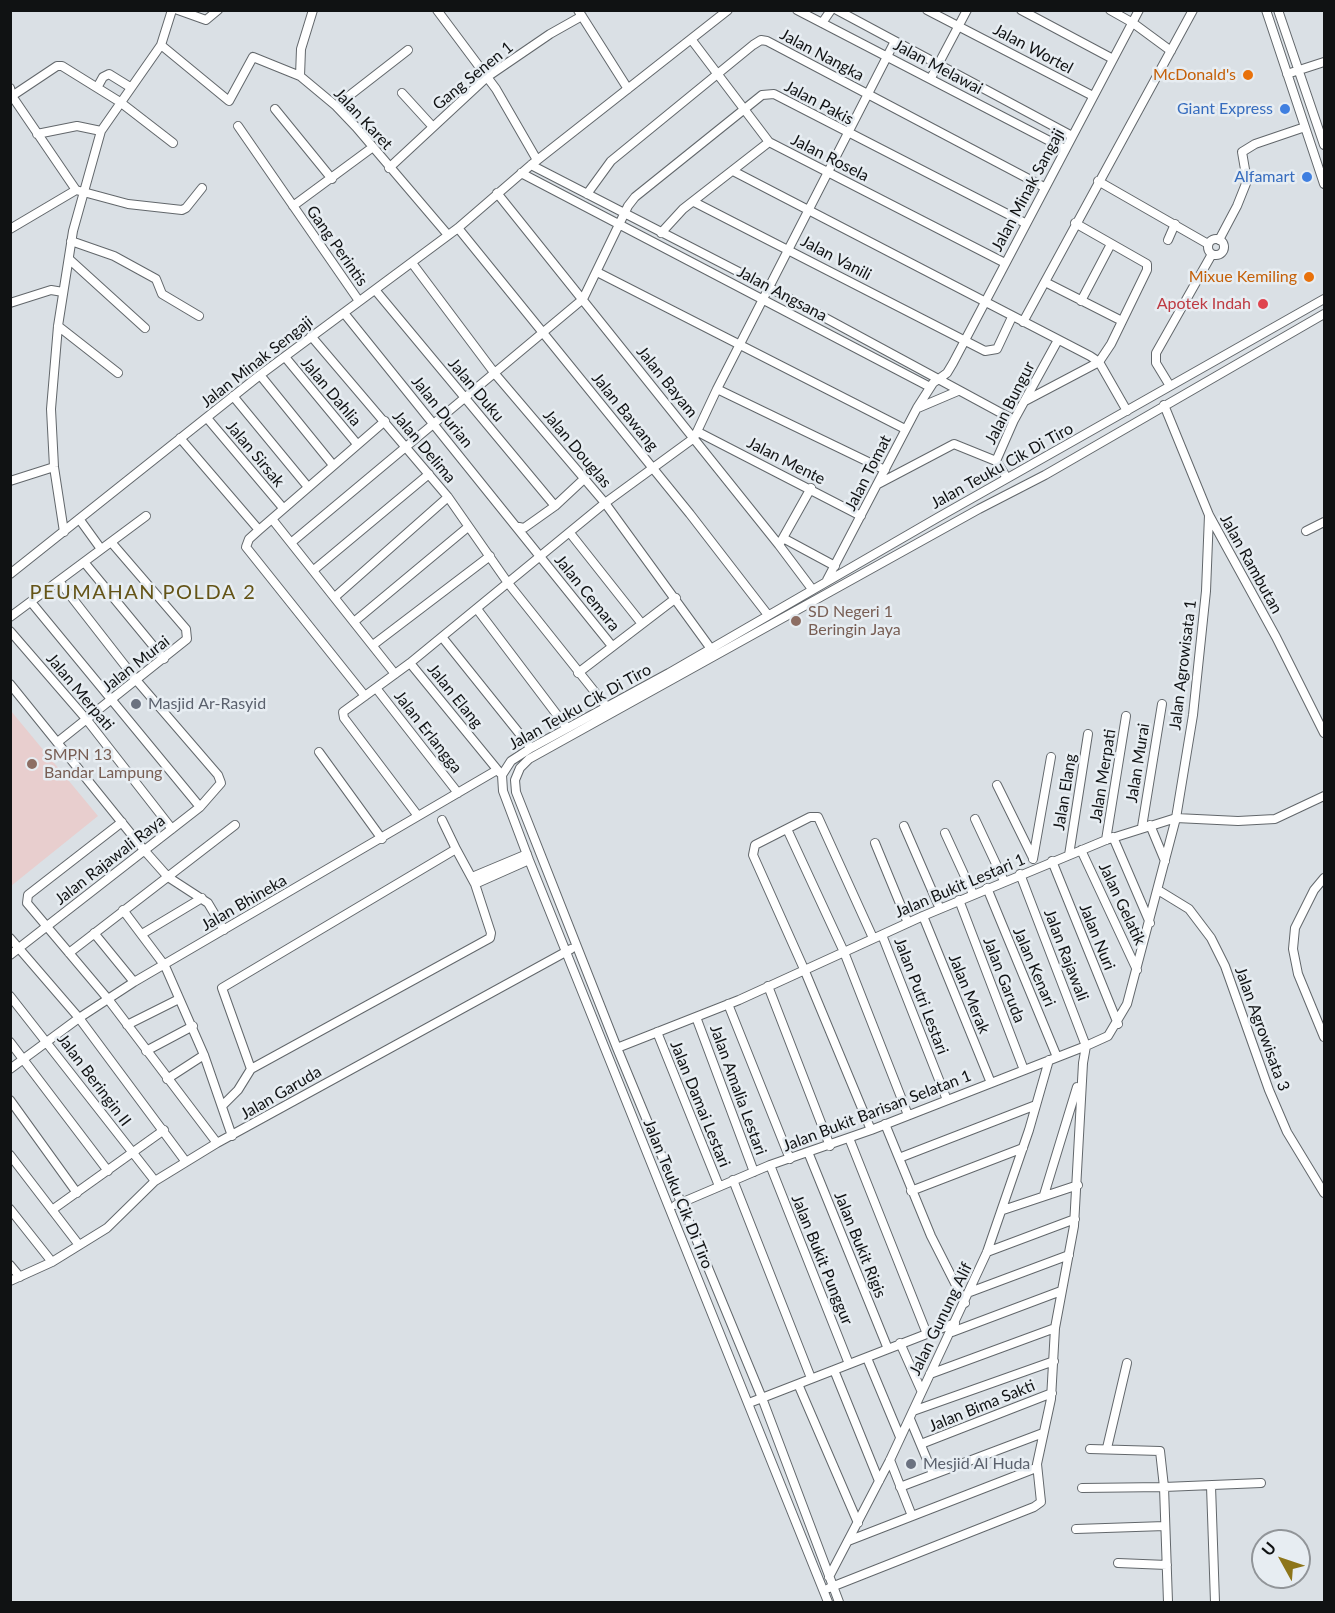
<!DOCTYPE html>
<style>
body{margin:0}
#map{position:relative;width:1335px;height:1613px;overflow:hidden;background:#dae0e5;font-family:Lato,sans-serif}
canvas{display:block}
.frame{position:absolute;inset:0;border:12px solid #101213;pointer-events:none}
.north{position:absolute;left:1251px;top:1529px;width:60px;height:60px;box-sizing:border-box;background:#e7edf2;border:2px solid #919599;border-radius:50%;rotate:310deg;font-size:16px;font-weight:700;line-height:24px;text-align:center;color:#101213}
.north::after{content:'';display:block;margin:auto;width:21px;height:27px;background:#8d7519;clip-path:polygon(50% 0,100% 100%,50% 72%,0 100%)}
</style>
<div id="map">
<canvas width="1335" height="1613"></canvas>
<div class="frame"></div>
<div class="north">U</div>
</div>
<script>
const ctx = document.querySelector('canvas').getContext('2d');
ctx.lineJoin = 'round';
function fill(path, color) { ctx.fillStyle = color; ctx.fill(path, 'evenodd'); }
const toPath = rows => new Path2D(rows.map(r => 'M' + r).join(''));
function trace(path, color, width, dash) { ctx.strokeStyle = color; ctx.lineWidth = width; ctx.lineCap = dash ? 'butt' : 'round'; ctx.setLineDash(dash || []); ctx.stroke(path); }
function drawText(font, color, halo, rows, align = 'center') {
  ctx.font = font + ' Lato,sans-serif'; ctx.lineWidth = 5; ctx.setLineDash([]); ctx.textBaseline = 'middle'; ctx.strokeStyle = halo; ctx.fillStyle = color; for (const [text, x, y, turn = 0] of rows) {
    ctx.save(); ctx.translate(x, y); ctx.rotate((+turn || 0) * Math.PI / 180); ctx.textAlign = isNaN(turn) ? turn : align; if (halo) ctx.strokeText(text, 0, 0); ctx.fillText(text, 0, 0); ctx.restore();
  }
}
fill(toPath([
 [11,711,98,816,11,886,10,886]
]), '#e8cece');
const minor = toPath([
 [178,10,206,20,218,10],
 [313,10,301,49,300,76,336,106,356,127,448,235],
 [437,10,496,89,537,160],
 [578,10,628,89],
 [797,10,1065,149],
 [837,10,1072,136],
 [927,10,1093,96],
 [1021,10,1113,59],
 [1110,10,1133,23,1171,51],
 [1266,10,1324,184],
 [1278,10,1324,145],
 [822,23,831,10],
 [691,39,769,142],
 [161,45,229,101,253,57,300,76],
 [1287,74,1324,62],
 [931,78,967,10],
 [98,86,103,77,109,74,130,87],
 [10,88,12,96,76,190,128,204,182,210,186,208,202,188],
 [402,93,433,127],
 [12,96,57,66,62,66,120,102,173,143],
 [336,106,408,50],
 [275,109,332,179],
 [238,126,359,301],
 [37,134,77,126,101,131],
 [531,165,770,288,1014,420],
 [389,168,487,77,550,34,582,16],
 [733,171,1090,356,1099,362,1127,411],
 [521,173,930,387],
 [1098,181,1208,244],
 [497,193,779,545,812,589],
 [587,194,611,161,753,45,761,40,767,41,1044,187],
 [694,202,985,351,997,349,1012,317],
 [293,206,373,147],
 [458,228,690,514,768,615],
 [10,229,76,190],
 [661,233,683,209,769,142,1005,263],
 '1208 247a8 8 0 1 1 16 0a8 8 0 1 1-16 0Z',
 [1168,240,1175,224],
 [1219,240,1237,206,1247,181,1242,152,1255,144,1305,127],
 [71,241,114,256,156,279,162,294,199,316],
 [69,259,145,328],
 [412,263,496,375,605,503,714,653],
 [597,272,905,429],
 [1045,282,1122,321],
 [376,291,555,506],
 [1081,301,1111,244],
 [10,303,51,290,63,292],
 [344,313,612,646],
 [1023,322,1193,10],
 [58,326,118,373],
 [311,336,448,497,508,583,610,711],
 [285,357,357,444],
 [260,375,333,465],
 [1170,386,1156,363,1156,353,1212,254],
 [717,389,885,470],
 [233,396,308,487],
 [1025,401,1099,362,1111,344,1147,270,1147,264,1075,223],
 [1164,405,1209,515,1276,637,1324,733],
 [918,408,958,391],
 [207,418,283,508],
 [698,432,861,516],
 [180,438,259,530],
 [1007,478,996,461,1014,420,1058,340],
 [10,481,54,467],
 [878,484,954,444,996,461],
 [272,519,395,674],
 [80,520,101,549],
 [519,527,524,528,555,506,585,478],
 [1306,531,1324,522],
 [64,532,54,467,51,409,58,326,73,231,101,131,161,45,172,10],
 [570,533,642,624],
 [783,538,835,566],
 [292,542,583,299,628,206,635,197,762,95,774,94,1025,223],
 [779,545,811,488],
 [84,562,164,659],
 [315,569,429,474],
 [10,574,260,375,458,228,531,165,728,10],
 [827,580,917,408,933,383,947,373,953,363,1139,10],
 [336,596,448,497],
 [31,602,200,807],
 [477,609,567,728],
 [10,617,146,516],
 [355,621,468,527],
 [10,631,87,720,172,829],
 [442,637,531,748],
 [373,645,490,556],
 [410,663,500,773],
 [578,673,676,598],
 [10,684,144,850,168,877,208,903,224,930],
 [376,688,458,793],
 [365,696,246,547,249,539,259,530,385,421],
 [59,741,187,639,186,629,111,542],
 [319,752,382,839],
 [997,785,1033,858],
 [418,816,344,718,343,712,410,663,605,503,694,438,717,389,895,41],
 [975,819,1004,881],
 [442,820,456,849],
 [122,822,28,895,27,903,108,999,217,1143],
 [1150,825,1165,861],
 [904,826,940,909],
 [1142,827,1162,704],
 [787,829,844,952,908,1115],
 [945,833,973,894],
 [1113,837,1150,923],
 [1106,840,1126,716],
 [875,843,908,923],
 [1081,850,1137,970],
 [1069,855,1088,734],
 [1033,859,1051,757],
 [1052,861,1118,1024],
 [472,877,527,854],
 [1324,878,1314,890,1295,928,1293,949,1298,974,1324,1037],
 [475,884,529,860],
 [987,888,1057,1057],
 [1158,890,1189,909,1211,938,1225,966,1269,1090,1287,1132,1324,1193],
 [959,900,1024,1070],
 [123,910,165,966,204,1055,232,1136],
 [923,916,991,1083],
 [94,933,134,982],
 [142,934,202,898],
 [882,935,947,1100],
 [10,938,79,1018,186,1162],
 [69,953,235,825],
 [10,955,200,807,221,783,218,775,137,681,59,581],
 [768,986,830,1146],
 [10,996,155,1181],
 [728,1004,790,1159],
 [696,1017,754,1172],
 [127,1025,179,999],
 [657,1032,719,1186],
 [10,1042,108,1171],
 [617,1048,739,1000,923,916,1106,840,1176,818,1238,821,1275,819,1324,796],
 [146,1051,193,1026],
 [10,1069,79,1018,134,982,497,770],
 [167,1079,204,1055],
 [10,1100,77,1193],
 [222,1106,238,1090,251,1069,490,938,491,933,475,884,456,849,222,988,251,1069],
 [885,1124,931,1236,965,1303],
 [871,1130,804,969,753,855,755,845,810,817,818,817,873,938],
 [849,1138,927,1334],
 [808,1152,888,1349],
 [10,1155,79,1245],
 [899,1158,1036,1105],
 [770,1165,849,1364],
 [733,1180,811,1378],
 [911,1191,1023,1148],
 [1044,1195,1077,1087],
 [676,1205,770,1165,871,1130,1086,1046,1020,874],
 [10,1209,52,1262],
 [52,1210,164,1130],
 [1003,1210,1078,1185],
 [987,1252,1075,1219],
 [10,1265,20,1277],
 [10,1281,52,1262,107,1228,155,1181,217,1143,571,949],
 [970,1292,1069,1255],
 [952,1332,1061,1291],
 [900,1343,921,1390],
 [867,1358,900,1437],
 [834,1370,879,1481],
 [930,1374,1055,1328],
 [798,1384,858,1523],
 [749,1403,955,1323],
 [913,1411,1054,1361],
 [910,1419,933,1474],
 [921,1444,1052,1393],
 [1107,1448,1127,1363],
 [890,1460,912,1516],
 [1211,1486,1215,1602],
 [900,1487,1043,1433],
 [1082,1488,1164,1487,1160,1451,1090,1449],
 [1076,1529,1165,1526],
 [848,1541,1036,1468],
 [1118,1563,1167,1565],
 [829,1577,890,1460,987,1252,1029,1130,1049,1060],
 [829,1588,1034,1507,1041,1502,1037,1464,1051,1399,1055,1328,1074,1226,1083,1063,1086,1046,1108,1036,1127,1004,1176,818,1193,715,1206,591,1209,515],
 [828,1602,529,860,503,791,502,775,511,761,531,748,669,673,937,518,1324,299],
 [839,1602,762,1398,617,1048,516,792,515,780,520,768,529,759,979,509,1045,475,1324,314],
 [1168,1602,1164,1487,1261,1483]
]);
trace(minor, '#62676b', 10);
trace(minor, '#fff', 8);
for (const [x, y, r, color] of [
 [1248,75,6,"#e8710a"],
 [1285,109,6,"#3f7fe0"],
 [1307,177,6,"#3f7fe0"],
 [1309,277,6,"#e8710a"],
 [1263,304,6,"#e0444e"],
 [796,621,6,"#8d6e63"],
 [136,704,6,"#6b7280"],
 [32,764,6,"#8d6e63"],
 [911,1464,6,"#6b7280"]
]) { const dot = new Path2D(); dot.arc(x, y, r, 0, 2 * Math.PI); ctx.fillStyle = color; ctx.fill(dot); trace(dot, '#e7edf2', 2); }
drawText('16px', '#101213', '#e7edf2', [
 ["Jalan Wortel",1033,49,28],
 ["Jalan Nangka",822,55,28],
 ["Jalan Melawai",938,67,28],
 ["Gang Senen 1",473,76,-39],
 ["Jalan Pakis",819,103,28],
 ["Jalan Karet",363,119,47],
 ["Jalan Rosela",830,158,27],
 ["Jalan Minak Sangaji",1028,190,-62],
 ["Gang Perintis",337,246,55],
 ["Jalan Vanili",836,258,28],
 ["Jalan Angsana",782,294,28],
 ["Jalan Minak Sengaji",257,362,-38],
 ["Jalan Bayam",667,382,51],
 ["Jalan Duku",476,390,50],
 ["Jalan Dahlia",331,392,50],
 ["Jalan Bungur",1010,403,-63],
 ["Jalan Durian",442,412,51],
 ["Jalan Bawang",625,412,51],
 ["Jalan Delima",424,447,50],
 ["Jalan Douglas",577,449,50],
 ["Jalan Sirsak",255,454,50],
 ["Jalan Mente",786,461,27],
 ["Jalan Teuku Cik Di Tiro",1002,466,-29],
 ["Jalan Tomat",868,473,-63],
 ["Jalan Rambutan",1251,564,61],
 ["Jalan Cemara",587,593,51],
 ["Jalan Murai",136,664,-38],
 ["Jalan Agrowisata 1",1183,665,-83],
 ["Jalan Merpati",80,692,50],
 ["Jalan Elang",455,696,51],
 ["Jalan Teuku Cik Di Tiro",580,707,-29],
 ["Jalan Erlangga",428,732,52],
 ["Jalan Murai",1138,763,-81],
 ["Jalan Merpati",1103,776,-81],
 ["Jalan Elang",1065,792,-81],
 ["Jalan Rajawali Raya",110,860,-38],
 ["Jalan Bukit Lestari 1",960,886,-23],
 ["Jalan Bhineka",244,903,-30],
 ["Jalan Gelatik",1122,904,65],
 ["Jalan Nuri",1097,937,68],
 ["Jalan Rajawali",1066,955,69],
 ["Jalan Kenari",1034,967,67],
 ["Jalan Garuda",1004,980,69],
 ["Jalan Merak",969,994,68],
 ["Jalan Putri Lestari",921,996,69],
 ["Jalan Agrowisata 3",1262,1029,70],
 ["Jalan Beringin II",94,1080,53],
 ["Jalan Amalia Lestari",738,1090,70],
 ["Jalan Garuda",281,1093,-30],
 ["Jalan Damai Lestari",700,1104,68],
 ["Jalan Bukit Barisan Selatan 1",877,1111,-21],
 ["Jalan Teuku Cik Di Tiro",678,1194,68],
 ["Jalan Bukit Rigis",860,1245,68],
 ["Jalan Bukit Punggur",822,1260,68],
 ["Jalan Gunung Alif",941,1319,-64],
 ["Jalan Bima Sakti",982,1406,-22]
]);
drawText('16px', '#c56008', '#e7edf2', [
 ["McDonald's",1236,75],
 ["Mixue Kemiling",1297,277]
], 'right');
drawText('16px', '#366cbe', '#e7edf2', [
 ["Giant Express",1273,109],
 ["Alfamart",1295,177]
], 'right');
drawText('16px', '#be3a42', '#e7edf2', [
 ["Apotek Indah",1251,304]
], 'right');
drawText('16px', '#785e54', '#e7edf2', [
 ["SD Negeri 1",808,612],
 ["Beringin Jaya",808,630],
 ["SMPN 13",44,755],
 ["Bandar Lampung",44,773]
], 'left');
drawText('16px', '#5b616d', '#e7edf2', [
 ["Masjid Ar-Rasyid",148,704],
 ["Mesjid Al Huda",923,1464]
], 'left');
ctx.letterSpacing = '1.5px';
drawText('20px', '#645417', '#e7edf2', [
 ["PEUMAHAN POLDA 2",143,593]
]);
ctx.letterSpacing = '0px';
</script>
